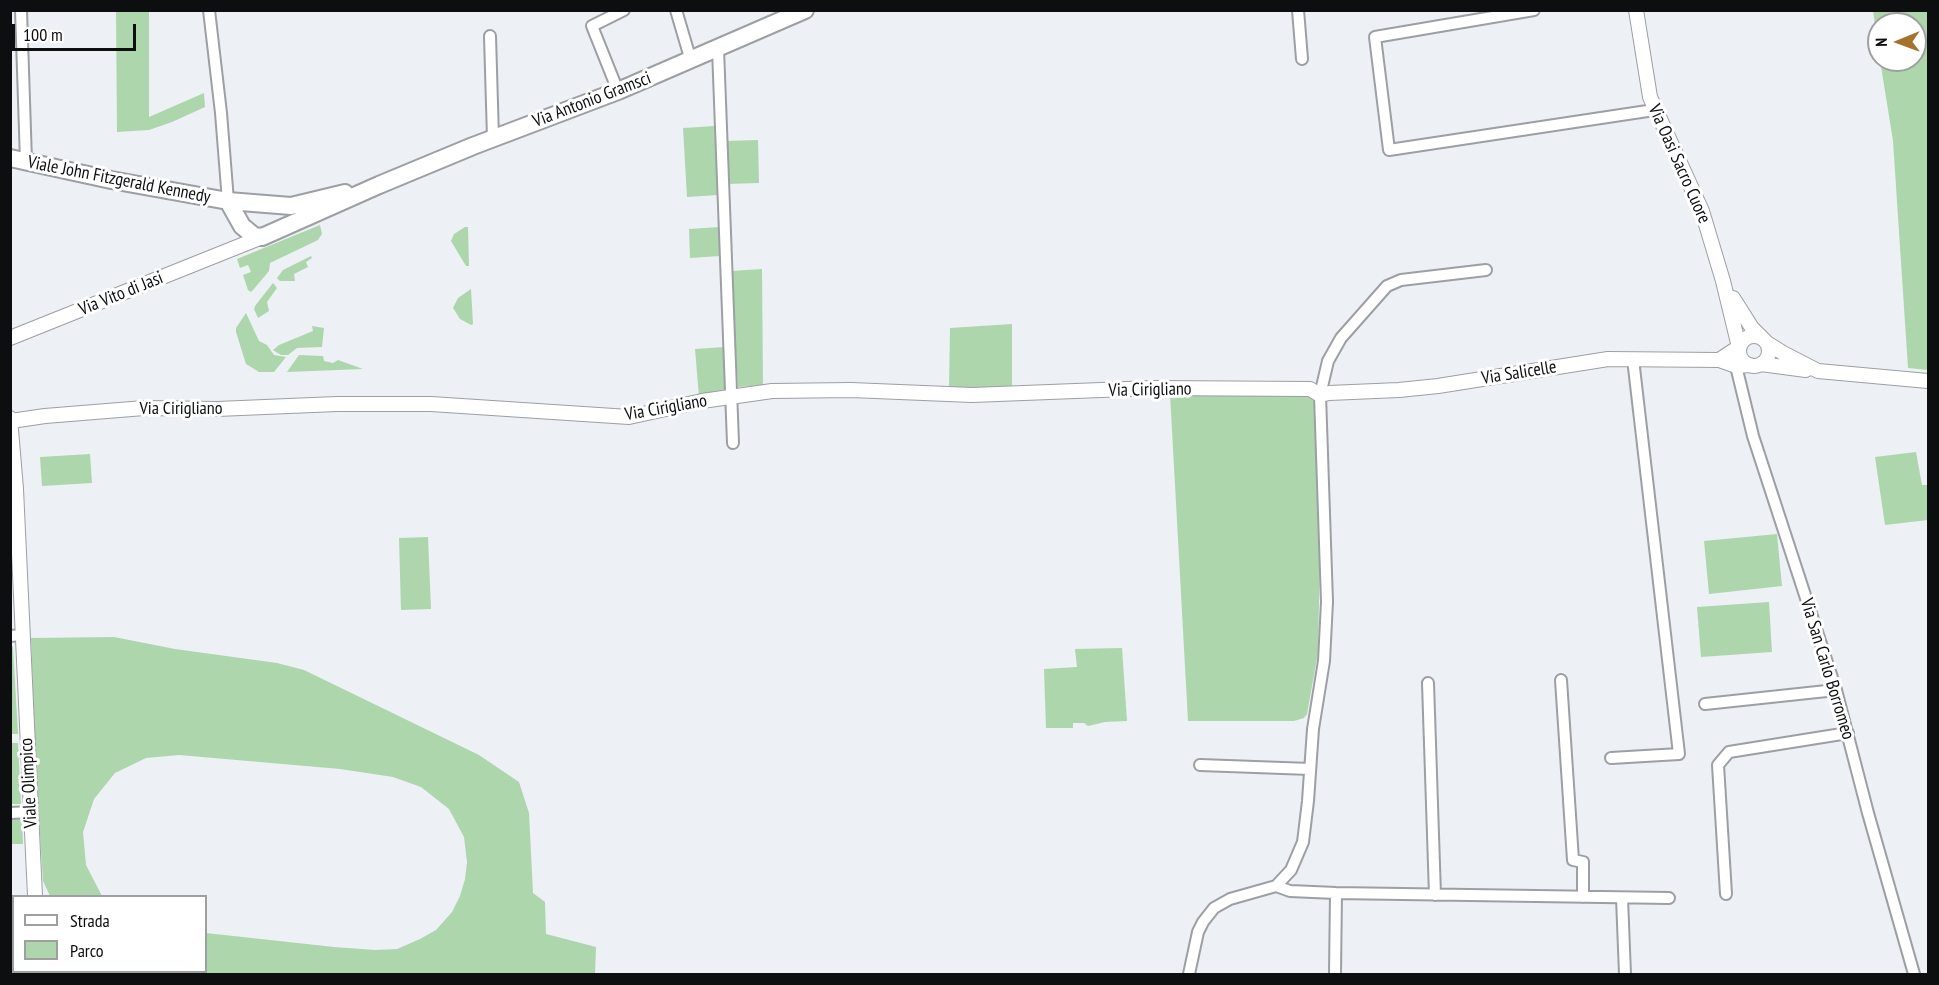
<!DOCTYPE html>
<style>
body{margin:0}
#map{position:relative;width:1939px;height:985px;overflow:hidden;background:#edf0f5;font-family:"PT Sans Narrow",sans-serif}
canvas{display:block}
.frame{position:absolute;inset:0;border:12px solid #0d0e10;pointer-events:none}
.legend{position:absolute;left:12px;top:895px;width:195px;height:78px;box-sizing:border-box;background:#fff;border:2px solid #9e9f9f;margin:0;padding:8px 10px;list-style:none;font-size:18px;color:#0d0e10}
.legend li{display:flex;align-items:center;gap:12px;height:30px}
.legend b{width:30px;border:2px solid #9e9f9f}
.north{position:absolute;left:1867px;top:12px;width:60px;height:60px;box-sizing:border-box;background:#fff;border:2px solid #9e9f9f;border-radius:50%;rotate:269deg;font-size:16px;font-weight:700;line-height:24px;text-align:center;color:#0d0e10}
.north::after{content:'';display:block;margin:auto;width:21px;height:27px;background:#a6722b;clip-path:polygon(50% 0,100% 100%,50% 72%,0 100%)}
.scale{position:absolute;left:12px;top:24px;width:124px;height:27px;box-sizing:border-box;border:3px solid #0d0e10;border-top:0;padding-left:8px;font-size:18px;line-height:21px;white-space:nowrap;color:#0d0e10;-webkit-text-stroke:4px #fff;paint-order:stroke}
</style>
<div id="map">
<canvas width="1939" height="985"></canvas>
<div class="frame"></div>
<ul class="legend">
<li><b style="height:8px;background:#fff"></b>Strada</li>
<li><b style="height:16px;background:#add6ad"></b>Parco</li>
</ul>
<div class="north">N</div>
<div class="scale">100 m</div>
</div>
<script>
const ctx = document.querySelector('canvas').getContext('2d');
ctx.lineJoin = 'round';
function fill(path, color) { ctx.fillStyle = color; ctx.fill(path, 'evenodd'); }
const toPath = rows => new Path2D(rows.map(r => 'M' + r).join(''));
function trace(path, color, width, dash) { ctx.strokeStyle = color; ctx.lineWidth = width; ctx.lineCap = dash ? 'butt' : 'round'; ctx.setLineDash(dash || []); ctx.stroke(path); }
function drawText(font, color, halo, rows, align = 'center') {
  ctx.font = font + ' "PT Sans Narrow",sans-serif'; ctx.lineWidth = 6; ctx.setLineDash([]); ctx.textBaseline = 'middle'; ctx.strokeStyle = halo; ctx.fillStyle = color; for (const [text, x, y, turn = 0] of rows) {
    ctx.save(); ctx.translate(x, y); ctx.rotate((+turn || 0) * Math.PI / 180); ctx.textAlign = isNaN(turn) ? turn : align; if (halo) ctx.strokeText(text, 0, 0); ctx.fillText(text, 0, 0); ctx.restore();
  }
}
fill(toPath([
 [116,11,149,11,149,117,204,93,205,107,172,122,149,130,117,132],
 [1873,11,1928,11,1928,370,1908,368,1893,141,1880,60,1915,60,1915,24,1879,24,1879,51],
 [715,126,718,195,687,197,683,128],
 [758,140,759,183,728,184,726,141],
 [320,225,322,234,318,240,270,263,269,271,253,290,251,292,248,290,243,275,251,272,248,265,240,268,237,259],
 [465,227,468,227,469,266,466,266,451,241,454,234],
 [720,227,721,256,690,258,689,229],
 [311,256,312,258,306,262,308,267,294,274,295,281,280,281,277,278,283,270],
 [762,269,763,385,738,387,731,271],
 [273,283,277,288,267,302,269,311,258,318,254,309,255,306],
 [471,289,473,324,471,325,460,319,453,308,458,298],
 [246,313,259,341,267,345,274,355,286,357,274,372,259,372,246,364,236,332,236,328],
 [1012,324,1012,390,949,388,950,328],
 [312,326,324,328,322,347,297,348,288,355,281,355,273,350,279,345,313,331],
 [725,347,726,391,699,397,695,349],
 [299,355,323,356,324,361,333,363,338,360,363,369,287,372],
 [1307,392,1315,397,1320,549,1318,653,1307,714,1304,718,1294,721,1188,721,1170,394],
 [1916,452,1922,485,1928,485,1928,520,1885,525,1875,457],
 [90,454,92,483,42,486,40,457],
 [1777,534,1782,586,1709,594,1704,541],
 [428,537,431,609,401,610,399,538],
 [1769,602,1772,652,1701,657,1697,607],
 [114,637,175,649,277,663,304,670,479,755,519,782,529,813,533,893,545,902,546,934,596,947,595,974,161,974,147,972,206,972,206,933,334,947,375,950,397,949,420,939,436,930,452,912,460,896,465,879,467,862,464,837,449,809,421,787,393,777,340,769,179,755,146,758,115,773,94,799,83,832,86,865,102,896,50,896,43,881,36,771,31,638],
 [11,645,13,647,18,734,11,734],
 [1122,648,1127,721,1105,722,1088,726,1084,723,1073,723,1073,728,1046,728,1044,669,1077,667,1075,649],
 [11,743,18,743,21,804,11,804],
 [10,817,22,817,23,844,11,844],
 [11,923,14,923,14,972,31,972,31,974,12,974]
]), '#add6ad');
const street = toPath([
 [21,10,26,161],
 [209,10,221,113,228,201],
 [676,10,691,61],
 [1298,10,1302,59],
 [1534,10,1375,37,1389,150,1654,110],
 [490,36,493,138],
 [718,49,733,443],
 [618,91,592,26,624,10],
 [1736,366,1753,436,1836,690,1868,813,1914,974],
 [10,636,22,635],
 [1561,680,1573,860,1583,862,1583,897],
 [1428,683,1435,895],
 [1705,704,1836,690],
 [1611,758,1679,754,1633,359],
 [1200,765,1310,769],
 [10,813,30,812],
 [1276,886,1291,870,1303,842,1308,801,1313,729,1324,661,1327,602,1320,395,1328,361,1341,338,1387,286,1401,280,1486,270],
 [1726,894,1718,765,1729,752,1848,733],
 [1622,898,1625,974],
 [10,905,14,906],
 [10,917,14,917],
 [1189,974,1198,932,1203,922,1214,908,1230,899,1276,886,1290,891,1336,893,1669,898],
 [1335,974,1336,893]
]);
const secondary = toPath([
 [1636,10,1650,97,1702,211,1723,281,1739,347,1719,360],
 [1733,298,1752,328,1763,339],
 '1739 351a15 15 0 1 1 30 0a15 15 0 1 1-30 0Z',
 [10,338,262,237],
 [1767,343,1783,353,1818,371,1928,381],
 [1761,364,1806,370],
 [10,418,16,489,35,896],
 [11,421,45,416,144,408,217,409,337,404,431,404,629,417,702,401,772,391,851,390,972,395,1153,388,1310,389,1320,395,1329,393,1399,390,1438,386,1608,359,1719,360,1736,366,1750,365],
 [40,972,40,974]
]);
const primary = toPath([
 [10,158,111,180,228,201,291,206,345,193],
 [228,201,242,226,254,236,262,237,379,185,473,146,618,91,805,10]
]);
trace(street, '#9c9fa3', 14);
trace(secondary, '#9c9fa3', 16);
trace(primary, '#9c9fa3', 20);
trace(street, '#fff', 10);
trace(secondary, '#fff', 14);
trace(primary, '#fff', 16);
drawText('18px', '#0d0e10', '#fff', [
 ["Via Antonio Gramsci",592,100,-21],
 ["Via Oasi Sacro Cuore",1679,164,66],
 ["Viale John Fitzgerald Kennedy",119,180,11],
 ["Via Vito di Jasi",121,294,-22],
 ["Via Salicelle",1519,373,-9],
 ["Via Cirigliano",1150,390,-1],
 ["Via Cirigliano",666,408,-10],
 ["Via Cirigliano",181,409],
 ["Via San Carlo Borromeo",1827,669,73],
 ["Viale Olimpico",29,783,-93]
]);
</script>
